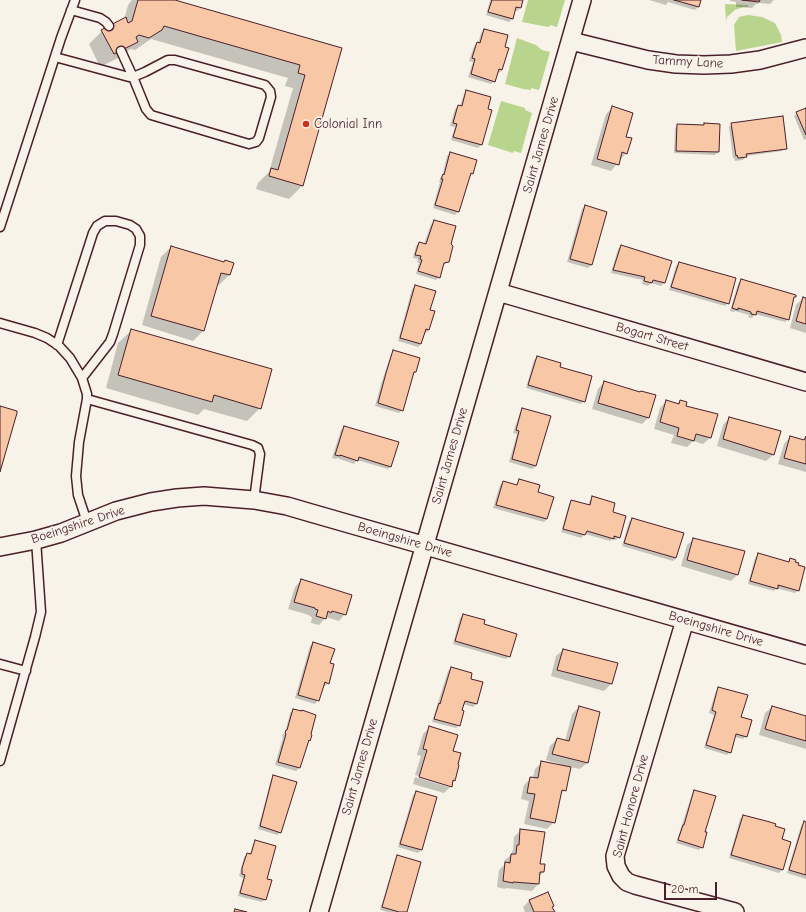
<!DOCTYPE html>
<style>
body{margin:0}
#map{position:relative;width:806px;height:912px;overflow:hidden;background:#f7f3e8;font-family:"Comic Neue",sans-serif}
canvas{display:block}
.scale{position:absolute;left:664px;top:882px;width:53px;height:18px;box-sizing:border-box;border:2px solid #4a1f2b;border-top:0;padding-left:5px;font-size:12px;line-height:14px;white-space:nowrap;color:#4a1f2b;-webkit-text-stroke:3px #f7f3e8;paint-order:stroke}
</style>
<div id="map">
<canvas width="806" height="912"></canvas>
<div class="scale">20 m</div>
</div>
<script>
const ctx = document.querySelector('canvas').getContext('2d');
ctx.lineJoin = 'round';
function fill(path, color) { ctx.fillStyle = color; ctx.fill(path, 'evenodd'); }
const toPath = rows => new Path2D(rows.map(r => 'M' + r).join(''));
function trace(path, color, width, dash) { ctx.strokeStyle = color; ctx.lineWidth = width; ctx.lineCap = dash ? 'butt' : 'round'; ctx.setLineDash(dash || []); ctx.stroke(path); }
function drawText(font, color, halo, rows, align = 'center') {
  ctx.font = font + ' "Comic Neue",sans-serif'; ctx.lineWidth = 3.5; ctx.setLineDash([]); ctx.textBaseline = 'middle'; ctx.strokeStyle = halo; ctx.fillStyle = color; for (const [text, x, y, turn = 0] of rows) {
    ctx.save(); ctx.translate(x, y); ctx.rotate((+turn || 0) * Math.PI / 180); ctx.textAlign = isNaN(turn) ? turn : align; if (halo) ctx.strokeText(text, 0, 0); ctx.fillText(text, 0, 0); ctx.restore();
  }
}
fill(toPath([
 [528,0,565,0,557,27,550,25,549,27,543,26,522,22],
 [725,4,748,5,748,7,743,7,735,10,727,17,726,22],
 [748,15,762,17,775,23,781,35,782,42,736,51,734,25,739,17],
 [517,38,536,45,542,50,550,52,539,90,531,88,531,90,523,89,505,84],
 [501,101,525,108,525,110,532,113,521,153,514,151,513,153,488,145]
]), '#b9d48c');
fill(toPath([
 [132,0,171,0,341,48,302,186,289,199,256,189,258,183,269,172,293,88,285,86,288,78,151,39,135,50,130,49,124,55,100,67,89,44,102,31,124,20,128,5],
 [490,0,522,0,520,8,517,11,514,10,512,19,509,22,486,15],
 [649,0,700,0,698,7,695,10,668,2,666,5],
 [730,0,774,0,770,4,760,3,756,4,752,8,736,7,736,2,730,1],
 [484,30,504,48,502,70,499,73,497,72,494,81,491,84,468,77,473,62,469,61,474,46,477,43,478,44,481,33],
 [467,91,487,110,481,145,478,148,451,140,455,127,450,126,455,109,458,106,460,106,464,94],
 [613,107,625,137,626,153,611,171,591,165,606,114],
 [806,109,806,139,804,140,794,116,797,113],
 [785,117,781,120,785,148,782,151,746,156,743,160,735,161,734,158,733,158,729,127,732,124],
 [705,124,718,152,715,155,674,153,675,128,678,125,703,126],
 [450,153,472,174,469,177,458,212,455,215,433,208,440,182,439,182,440,179,442,177,447,156],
 [585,206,591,265,588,268,567,262,582,209],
 [434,221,450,244,448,262,443,265,439,277,436,280,416,274,419,263,417,262,418,259,413,258,416,246,419,243,424,244,431,224],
 [621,246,664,283,661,286,651,283,648,286,642,284,643,280,611,273,618,249],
 [171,247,229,275,219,285,217,284,203,331,193,341,142,325,161,257],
 [679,263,728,303,725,306,669,290,676,266],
 [741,280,795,297,793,298,788,319,785,322,755,314,752,318,748,317,749,315,735,311,734,312,730,311,738,284],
 [415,286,429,311,429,330,426,333,424,332,421,344,418,347,398,341,412,289],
 [803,298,806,299,806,333,790,328,796,305],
 [132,330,260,408,247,421,204,409,198,415,106,388,118,343],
 [394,351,416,372,412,375,402,410,399,413,375,406,382,381,391,354],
 [537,357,558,368,584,401,581,404,526,388,534,360],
 [604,382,640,393,649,417,642,424,592,409,598,389],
 [666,401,677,404,680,401,710,438,703,444,693,441,687,447,671,443,674,435,654,429,660,408],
 [523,409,536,466,532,469,509,462,517,434,513,433,520,412],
 [729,418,773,455,766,461,717,446,723,425],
 [344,427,391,466,388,469,357,460,354,464,337,458,336,459,332,458,341,430],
 [790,437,802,440,806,437,806,472,778,464,784,444],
 [520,480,537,493,547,519,544,522,493,508,500,485,503,482,516,486],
 [593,497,611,513,619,537,616,540,612,539,610,541,585,534,581,538,561,532,569,504,572,501,588,506,590,500],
 [632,519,676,558,673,561,622,546,629,522],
 [694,539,737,575,731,581,681,566,687,545],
 [758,555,787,563,790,559,798,590,795,593,776,588,774,591,748,584,755,558],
 [301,580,345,614,339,621,326,617,319,625,311,623,312,617,309,616,309,615,288,609,295,587],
 [463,615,483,625,509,656,506,659,453,644,460,618],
 [313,643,328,683,325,686,323,686,318,700,315,704,295,698,310,646],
 [563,650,616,664,611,684,604,691,551,676,556,656],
 [451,668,469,679,482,683,476,704,473,707,463,704,459,725,456,728,432,722,448,671],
 [719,688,740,717,746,736,743,739,735,737,730,752,727,755,704,748,714,715,709,713,716,691],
 [579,707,599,713,587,763,580,769,570,767,565,790,559,795,554,822,547,829,524,824,529,801,521,799,524,785,531,778,533,778,535,769,542,762,559,766,560,764,546,760,550,746,557,739,565,741,572,714],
 [772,707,806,717,806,749,759,735,765,713],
 [293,710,310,740,307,743,299,768,296,771,275,765,283,737,282,736,283,734,285,733,290,713],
 [429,728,452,751,454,780,451,786,444,793,413,784,415,777,449,787,449,785,415,775,421,756,417,755,423,734],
 [274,776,281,832,277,835,258,829,271,779],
 [695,791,704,832,702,847,699,850,676,843,692,794],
 [416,792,436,798,421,850,418,853,398,847,413,795],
 [743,816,781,840,782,870,779,873,729,858,740,819],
 [804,822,806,823,806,879,787,873,801,826],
 [521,830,544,833,539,864,543,872,539,876,538,884,532,891,506,888,505,889,497,887,499,870,504,865,504,861,511,855,513,850,514,837],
 [256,841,266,879,265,899,262,902,238,896,243,878,239,876,244,857,247,854,250,855,253,844],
 [398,856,406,912,387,912,380,910,395,859],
 [548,893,554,912,525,912,523,907,529,901]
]), '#0003');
const building = toPath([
 [138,0,175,0,342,48,303,186,269,176,271,168,278,170,305,75,298,73,300,65,164,26,162,30,149,38,139,35,136,37,138,42,114,54,101,30,126,17,128,23,132,21,138,0],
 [492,0,523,0,521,8,516,7,513,19,488,12,492,0],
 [674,0,701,0,699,7,674,0],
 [742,0,760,0,759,2,742,0],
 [484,29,508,35,505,47,509,48,502,70,499,69,495,82,471,74,475,59,472,58,477,42,480,43,484,29],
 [466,90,491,97,488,109,492,110,482,145,453,137,457,124,453,123,458,105,462,106,466,90],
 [612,106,633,113,626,137,632,138,627,154,622,152,619,165,597,159,612,106],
 [806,108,806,135,796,112,806,108],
 [783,116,787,149,746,154,747,157,738,158,737,155,736,156,731,123,783,116],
 [704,123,720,124,719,152,676,151,677,124,704,125,704,123],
 [450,152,477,160,473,174,471,173,459,212,435,205,443,179,441,179,443,174,444,175,450,152],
 [585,205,607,212,592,265,570,259,585,205],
 [434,220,456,226,451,244,453,246,449,262,444,263,440,278,418,271,422,260,420,259,421,256,415,255,419,242,426,244,434,220],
 [621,245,672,261,665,283,653,280,652,283,644,281,645,277,613,270,621,245],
 [171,246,224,262,225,260,234,263,230,275,221,273,204,331,151,316,171,246],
 [679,262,736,278,729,304,671,287,679,262],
 [741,279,796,295,796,297,794,297,789,320,757,311,756,315,751,314,751,312,738,308,738,310,732,308,741,279],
 [415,285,436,291,430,310,435,311,429,330,426,329,421,344,400,338,415,285],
 [803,297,806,298,806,324,796,321,803,297],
 [131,329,272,369,261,409,214,395,212,402,118,375,131,329],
 [393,350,420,358,416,372,414,372,403,411,378,403,386,373,393,350],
 [537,356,561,363,560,367,592,376,585,402,528,385,537,356],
 [604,381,640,392,641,391,656,395,649,418,598,403,604,381],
 [666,400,679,404,680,400,687,402,686,406,718,414,711,438,696,434,694,441,677,436,679,428,660,422,666,400],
 [0,406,17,411,17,413,0,472,0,406],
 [522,408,551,416,536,466,512,459,519,431,516,430,522,408],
 [729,417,781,431,774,455,723,439,729,417],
 [344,426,399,442,391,467,359,457,358,461,340,455,340,456,335,455,344,426],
 [790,436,804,440,806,436,806,464,784,458,790,436],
 [519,479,540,485,538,492,554,497,547,519,496,505,503,481,517,485,519,479],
 [592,496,615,503,613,512,626,516,620,538,614,536,614,539,587,531,585,535,563,529,571,500,590,505,592,496],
 [632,518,684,533,676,558,624,543,632,518],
 [693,538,745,551,738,575,687,560,693,538],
 [758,553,789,562,790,558,796,560,795,562,799,563,798,565,805,567,799,591,778,585,778,589,750,581,758,553],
 [301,579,352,595,346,615,332,611,331,613,328,611,326,619,316,616,318,610,315,609,315,608,294,602,301,579],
 [463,614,485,620,484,624,517,634,510,657,455,641,463,614],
 [313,642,335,649,330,663,334,664,329,684,325,682,319,701,298,695,313,642],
 [563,649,618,663,612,684,557,670,563,649],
 [451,667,472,673,471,679,483,682,477,704,465,701,462,710,464,711,460,726,434,719,439,703,440,704,451,667],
 [718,687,748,695,741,717,752,720,747,737,736,734,731,753,706,745,716,712,712,710,718,687],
 [579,706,600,712,588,763,552,754,557,738,569,741,579,706],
 [772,706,806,716,806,741,765,729,772,706],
 [293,709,302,711,302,710,316,715,311,734,312,735,310,741,309,740,300,768,278,762,286,734,285,733,286,730,287,730,293,709],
 [429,726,458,735,453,751,461,753,458,764,459,765,455,781,453,780,452,787,419,777,427,750,423,749,429,726],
 [541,761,571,767,566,791,562,790,555,823,530,818,535,794,527,793,530,777,538,778,541,761],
 [273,775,297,782,281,833,260,826,273,775],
 [694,790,716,796,705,832,707,832,703,848,678,840,683,825,684,825,694,790],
 [416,791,437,797,422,850,400,844,416,791],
 [743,815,770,822,776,824,775,826,785,829,782,839,791,842,783,870,731,855,743,815],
 [804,821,806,822,806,875,789,870,804,821],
 [520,829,545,832,540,864,545,864,544,872,540,872,539,884,513,882,513,883,503,881,505,862,510,863,511,854,516,854,517,845,519,845,520,829],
 [255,840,276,846,267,879,272,880,266,900,240,893,245,875,242,874,242,868,247,853,251,854,255,840],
 [397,855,421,862,407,912,399,912,382,907,397,855],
 [548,892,554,906,552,907,555,912,534,912,529,900,548,892],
 [235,909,247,912,234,912,235,909]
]);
fill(building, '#f7c7a6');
trace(building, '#4a1f2b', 1);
const lane = toPath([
 [71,10,100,18,106,22,109,26],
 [55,57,129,77,133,77,145,72,168,60,175,60,265,85,270,91,271,97,259,138,256,142,249,144,151,115,146,109,133,77,121,51],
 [0,227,61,38,75,0],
 [0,323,35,333,47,338,59,346,70,358,82,378,87,394,87,399,79,442,76,476,78,495,87,522],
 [57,345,93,233,97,226,105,221,116,221,130,225,136,229,140,236,140,245,113,334,110,342,82,378],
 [87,399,252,445,258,448,260,454,254,500],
 [0,664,26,671],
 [0,761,35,637,41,612,36,540]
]);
const street = toPath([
 [571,41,648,60,676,64,704,65,731,64,760,60,806,48],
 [498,292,806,382],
 [0,547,36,540,61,533,116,511,151,502,177,498,204,496,254,500,287,506,311,513,806,655],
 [685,620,615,856,616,866,621,876,627,882,635,885,735,912],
 [319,912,582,0]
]);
trace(lane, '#4a1f2b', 11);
trace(street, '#4a1f2b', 20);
trace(lane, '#f7f3e8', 8);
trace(street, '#f7f3e8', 17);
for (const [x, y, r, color] of [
 [306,124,4,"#c8321e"]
]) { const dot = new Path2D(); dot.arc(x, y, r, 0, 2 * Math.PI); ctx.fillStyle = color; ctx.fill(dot); trace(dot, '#f7f3e8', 1.5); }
drawText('13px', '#4a1f2b', '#f7f3e8', [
 ["Tammy Lane",688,62,3],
 ["Saint James Drive",541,145,-74],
 ["Bogart Street",652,337,16],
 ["Saint James Drive",450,456,-74],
 ["Boeingshire Drive",78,525,-18],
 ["Boeingshire Drive",405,540,16],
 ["Boeingshire Drive",716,629,16],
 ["Saint James Drive",360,767,-74],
 ["Saint Honore Drive",631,806,-75]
]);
drawText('13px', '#4a1f2b', '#f7f3e8', [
 ["Colonial Inn",314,124]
], 'left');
</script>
